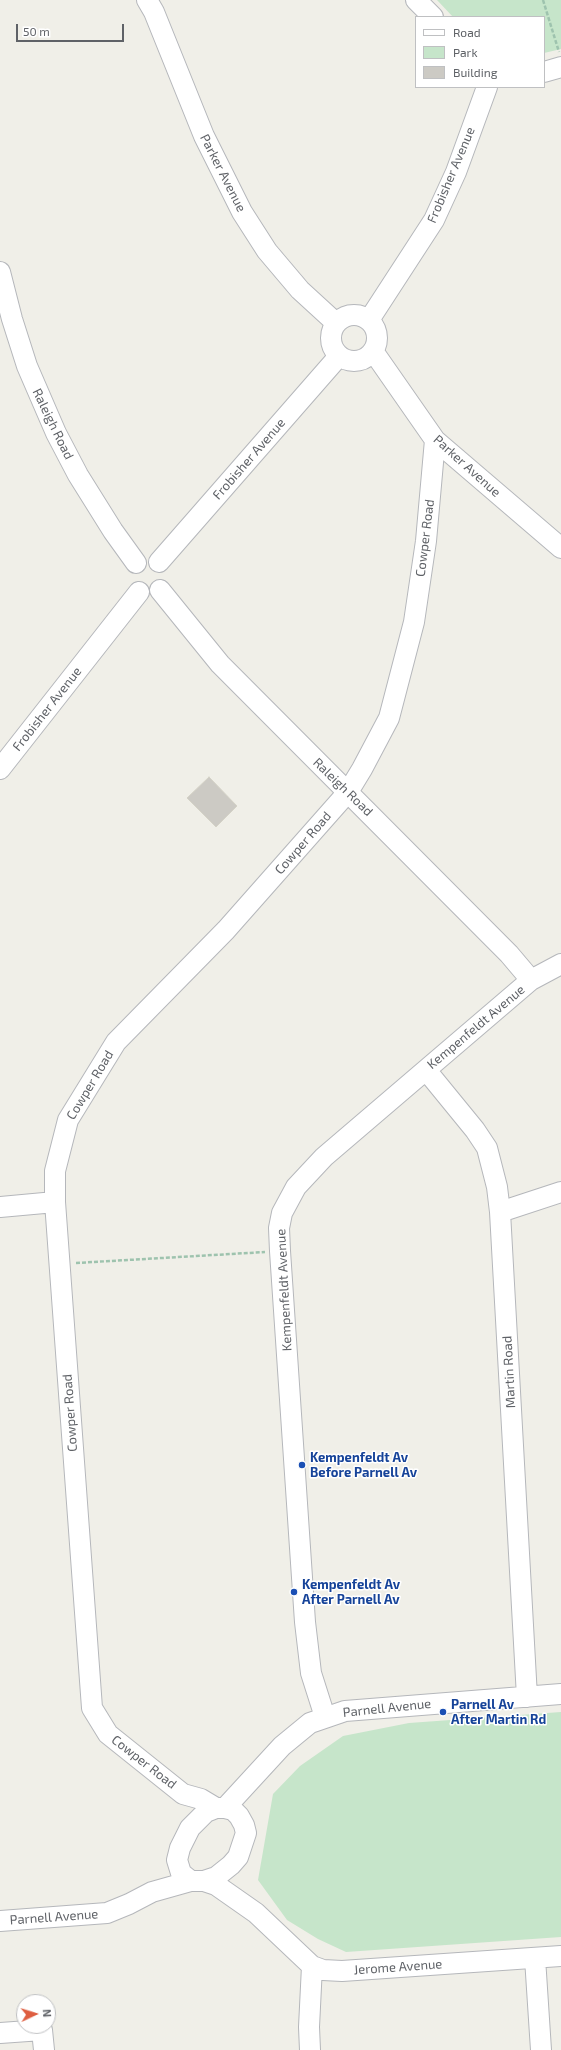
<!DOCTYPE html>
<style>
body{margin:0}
#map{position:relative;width:561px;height:2050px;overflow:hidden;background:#f0efe8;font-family:"Exo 2",sans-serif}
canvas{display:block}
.legend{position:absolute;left:415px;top:16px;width:130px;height:72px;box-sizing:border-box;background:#fff;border:1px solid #bfc0c2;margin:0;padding:5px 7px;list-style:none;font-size:12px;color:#5f6267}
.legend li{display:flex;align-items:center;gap:8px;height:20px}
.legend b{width:20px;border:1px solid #bfc0c2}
.north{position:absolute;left:16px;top:1994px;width:40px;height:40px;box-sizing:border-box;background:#fff;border:1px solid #bfc0c2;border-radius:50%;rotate:86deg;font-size:11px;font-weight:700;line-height:16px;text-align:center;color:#5f6267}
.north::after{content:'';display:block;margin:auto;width:14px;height:18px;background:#de5e40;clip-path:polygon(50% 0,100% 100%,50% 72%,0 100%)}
.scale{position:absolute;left:16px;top:24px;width:108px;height:18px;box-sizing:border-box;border:2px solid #5f6267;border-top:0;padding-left:5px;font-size:12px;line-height:14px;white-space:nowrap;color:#5f6267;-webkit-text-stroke:3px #fff;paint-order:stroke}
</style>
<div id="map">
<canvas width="561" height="2050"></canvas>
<ul class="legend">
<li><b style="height:5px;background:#fff"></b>Road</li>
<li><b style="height:11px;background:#c6e5ca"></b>Park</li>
<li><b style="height:11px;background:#cccac4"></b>Building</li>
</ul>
<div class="north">N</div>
<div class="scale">50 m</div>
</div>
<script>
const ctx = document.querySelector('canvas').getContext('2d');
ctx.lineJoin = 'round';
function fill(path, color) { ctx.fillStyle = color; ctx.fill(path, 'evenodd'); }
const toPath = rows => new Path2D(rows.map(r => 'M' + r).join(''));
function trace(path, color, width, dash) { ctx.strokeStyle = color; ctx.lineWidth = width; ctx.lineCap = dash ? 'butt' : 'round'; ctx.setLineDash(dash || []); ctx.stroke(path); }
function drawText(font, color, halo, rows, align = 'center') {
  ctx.font = font + ' "Exo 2",sans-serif'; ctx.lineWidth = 3; ctx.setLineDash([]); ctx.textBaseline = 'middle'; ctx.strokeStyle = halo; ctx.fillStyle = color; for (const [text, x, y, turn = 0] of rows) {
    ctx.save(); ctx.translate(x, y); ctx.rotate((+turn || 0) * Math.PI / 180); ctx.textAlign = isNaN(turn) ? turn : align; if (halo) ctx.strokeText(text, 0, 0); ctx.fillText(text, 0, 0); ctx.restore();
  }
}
fill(toPath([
 [437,0,561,0,561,49,544,53,544,17,453,17],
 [561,1712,561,1937,346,1952,318,1939,287,1920,258,1880,273,1794,300,1766,343,1736,409,1723]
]), '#c6e5ca');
const building = toPath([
 [209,777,237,806,216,827,187,798,209,777]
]);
fill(building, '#cccac4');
trace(building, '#d4d2c6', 1);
const minor = toPath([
 [147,0,154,12,204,136,242,212,267,251,300,290,336,323],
 [416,0,433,17],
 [544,72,561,67],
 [0,272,12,319,27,366,56,433,78,475,113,531,136,563],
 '331 338a23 23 0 1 1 46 0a23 23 0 1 1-46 0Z',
 [369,320,434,220,456,172,487,87],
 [373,351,435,440,561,548],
 [159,562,339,356],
 [160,590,220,664,509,954,531,980],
 [0,769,139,592],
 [426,1070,475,1130,487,1148,497,1187,500,1212,527,1697],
 [0,1207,55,1202],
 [500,1212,561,1192],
 [325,1717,311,1673,305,1622,280,1251,279,1228,282,1213,296,1187,324,1157,531,980,561,964],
 [216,1808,201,1799,183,1794,108,1734,92,1708,55,1202,55,1171,68,1120,116,1042,226,930,348,792,362,769,389,718,414,622,426,541,435,440],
 [225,1808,233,1810,239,1816,244,1825,246,1833,238,1857,231,1865,216,1877,204,1881,191,1881,181,1873,177,1860,180,1848,190,1828,206,1812,216,1808,225,1808,282,1746,310,1723,345,1711,561,1694],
 [204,1881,216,1885,256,1913,312,1966,323,1970,342,1971,561,1956],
 [0,1921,107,1913,129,1904,152,1892,191,1881],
 [535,1958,541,2050],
 [0,2033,42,2030,44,2050],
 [310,2050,309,2027,312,1966]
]);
trace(minor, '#b5b7bb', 22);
trace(toPath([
 [543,0,559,52],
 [76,1263,265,1252]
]), '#9ec3ae', 2.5, [4, 2]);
trace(minor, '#fff', 20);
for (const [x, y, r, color] of [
 [302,1465,4,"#1a4fb4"],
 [294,1592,4,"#1a4fb4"],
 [443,1712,4,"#1a4fb4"]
]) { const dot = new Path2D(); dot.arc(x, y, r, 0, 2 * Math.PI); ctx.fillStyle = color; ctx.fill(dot); trace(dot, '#fff', 1.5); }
drawText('13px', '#5f6267', '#fff', [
 ["Parker Avenue",223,173,63],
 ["Frobisher Avenue",451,175,-67],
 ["Raleigh Road",53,424,64],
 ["Frobisher Avenue",249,459,-49],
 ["Parker Avenue",467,466,42],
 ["Cowper Road",425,538,-83],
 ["Frobisher Avenue",47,709,-52],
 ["Raleigh Road",343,787,44],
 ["Cowper Road",303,843,-49],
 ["Kempenfeldt Avenue",476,1027,-40],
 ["Cowper Road",90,1085,-59],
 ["Kempenfeldt Avenue",284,1290,-93],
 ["Martin Road",509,1372,-93],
 ["Cowper Road",70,1413,-94],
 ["Parnell Avenue",387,1708,-6],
 ["Cowper Road",144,1762,38],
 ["Parnell Avenue",54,1917,-4],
 ["Jerome Avenue",398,1967,-4]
]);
drawText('bold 13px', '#164399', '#fff', [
 ["Kempenfeldt Av",310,1458],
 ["Before Parnell Av",310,1473],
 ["Kempenfeldt Av",302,1585],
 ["After Parnell Av",302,1600],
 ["Parnell Av",451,1705],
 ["After Martin Rd",451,1720]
], 'left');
</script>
